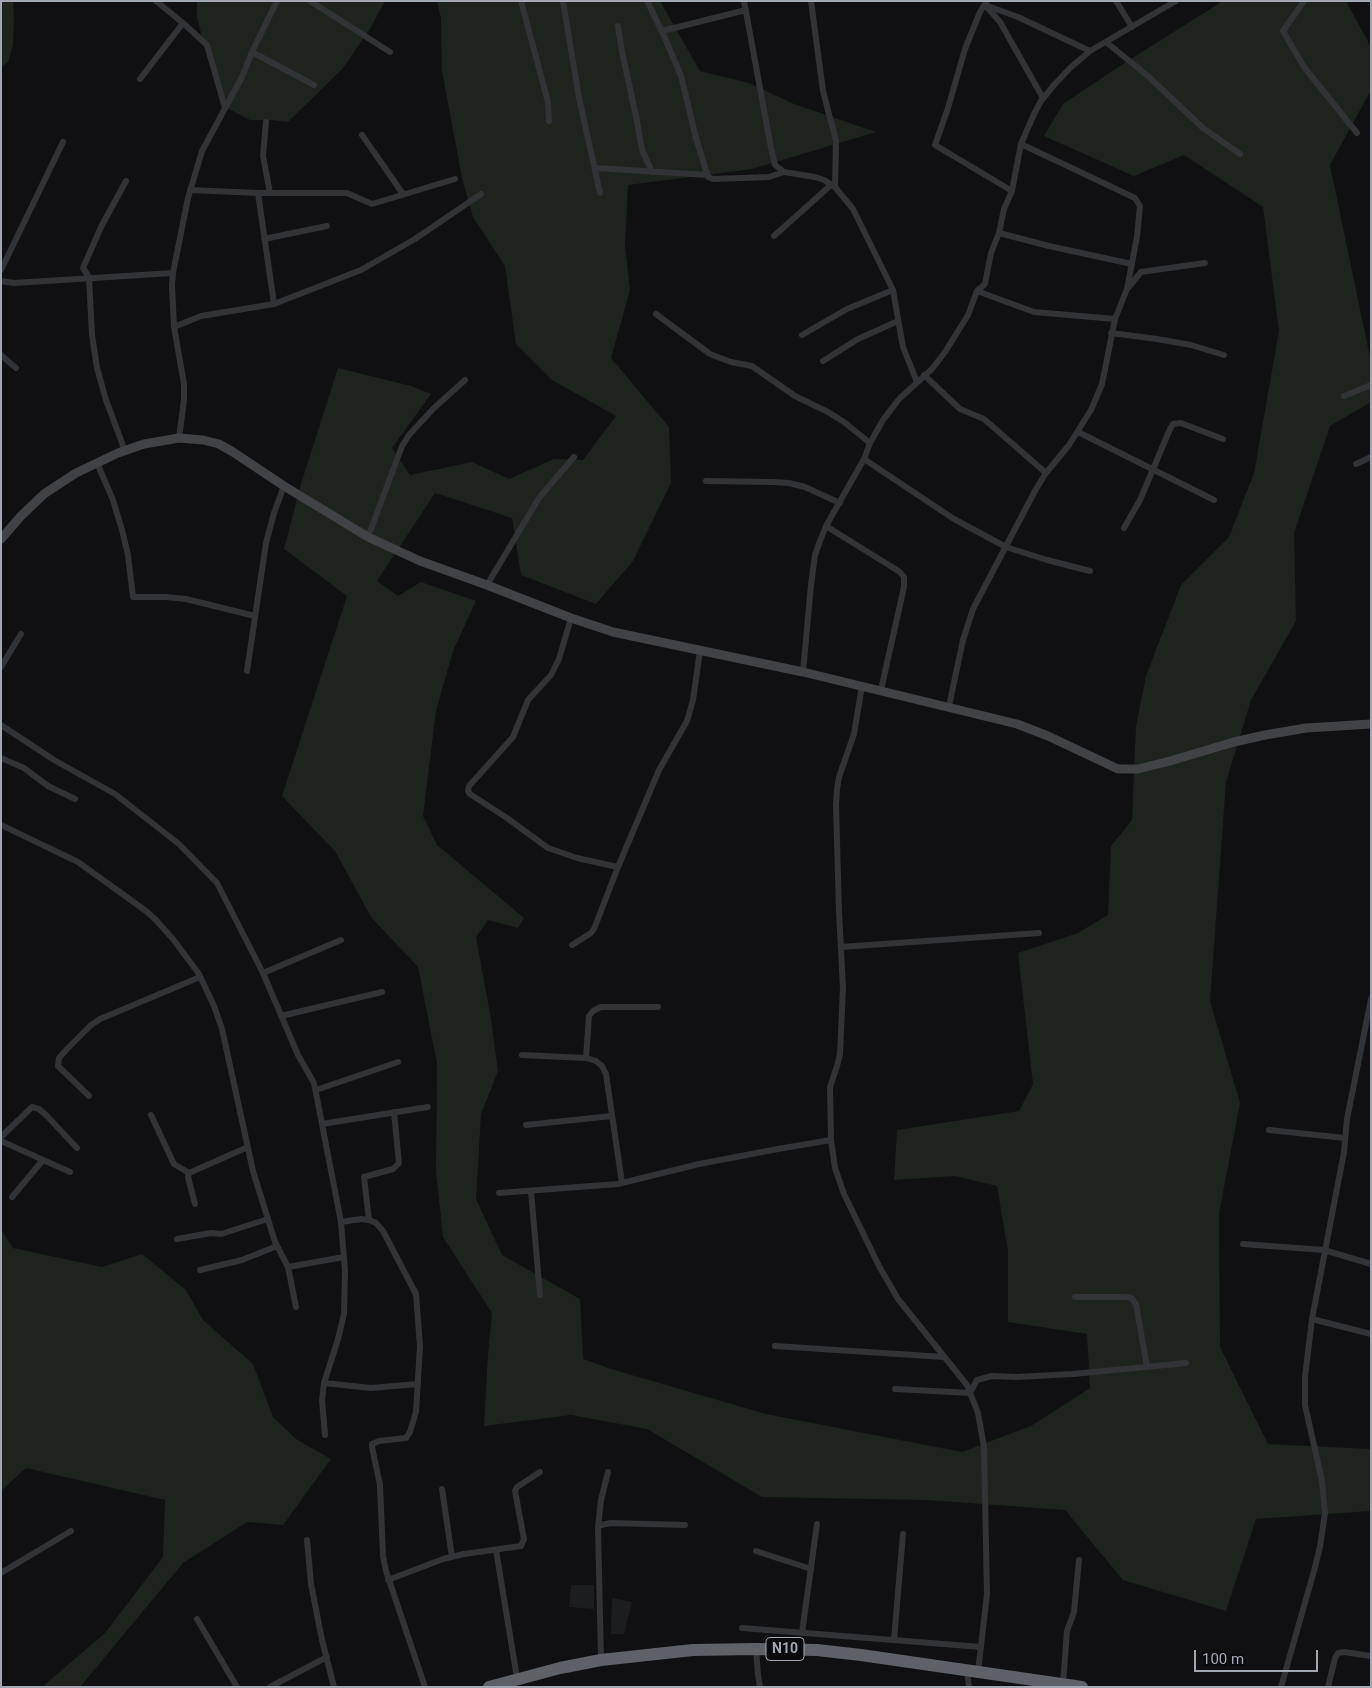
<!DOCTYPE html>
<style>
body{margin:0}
#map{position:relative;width:1372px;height:1688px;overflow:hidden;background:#101012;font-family:Roboto,sans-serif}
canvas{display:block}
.frame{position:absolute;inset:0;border:2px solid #a2a8b2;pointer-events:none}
.scale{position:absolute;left:1194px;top:1650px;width:124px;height:22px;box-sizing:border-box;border:2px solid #a2a8b2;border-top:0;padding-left:6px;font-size:15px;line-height:18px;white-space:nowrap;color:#a2a8b2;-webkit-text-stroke:4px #0b0b0d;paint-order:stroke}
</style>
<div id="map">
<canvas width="1372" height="1688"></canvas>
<div class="frame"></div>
<div class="scale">100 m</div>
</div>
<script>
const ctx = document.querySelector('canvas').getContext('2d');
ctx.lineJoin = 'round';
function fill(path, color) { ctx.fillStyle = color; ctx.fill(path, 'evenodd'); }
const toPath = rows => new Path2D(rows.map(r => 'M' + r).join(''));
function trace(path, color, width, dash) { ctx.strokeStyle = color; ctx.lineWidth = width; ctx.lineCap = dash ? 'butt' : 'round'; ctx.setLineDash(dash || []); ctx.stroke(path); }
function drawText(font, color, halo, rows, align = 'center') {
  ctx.font = font + ' Roboto,sans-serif'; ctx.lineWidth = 5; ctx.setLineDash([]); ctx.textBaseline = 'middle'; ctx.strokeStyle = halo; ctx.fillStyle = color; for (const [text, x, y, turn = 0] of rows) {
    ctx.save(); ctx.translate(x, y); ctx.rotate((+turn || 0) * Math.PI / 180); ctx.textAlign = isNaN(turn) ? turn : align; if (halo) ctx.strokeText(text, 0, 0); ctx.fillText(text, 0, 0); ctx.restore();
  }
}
fill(toPath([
 [571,1585,594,1585,594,1609,569,1607],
 [612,1598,632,1602,624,1634,611,1634]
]), '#1c1d1f');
fill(toPath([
 [1,1,13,1,14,19,13,45,8,62,1,68],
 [197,1,385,1,370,29,343,68,288,122,271,120,250,120,221,105,215,79,206,53,197,17],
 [437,1,660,1,700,71,749,83,794,104,876,132,752,169,628,185,625,246,630,290,611,358,669,427,671,483,633,561,596,604,521,575,512,518,435,493,377,581,398,596,421,582,476,601,453,651,436,711,423,816,437,845,524,918,518,928,488,920,476,937,491,1019,498,1071,481,1114,476,1199,502,1255,580,1299,583,1359,611,1369,766,1414,962,1452,1031,1426,1090,1388,1087,1334,1008,1322,1008,1251,997,1186,955,1176,894,1180,897,1130,1019,1111,1033,1084,1018,953,1078,933,1108,915,1111,846,1132,820,1136,726,1146,676,1181,585,1229,537,1254,473,1279,331,1263,207,1184,155,1134,176,1044,136,1063,104,1126,62,1223,1,1346,1,1371,47,1371,90,1330,165,1371,362,1371,402,1330,426,1294,533,1296,621,1251,700,1226,782,1210,1001,1240,1103,1219,1214,1220,1347,1268,1444,1371,1449,1371,1511,1256,1519,1226,1611,1123,1580,1065,1510,927,1500,762,1497,647,1429,571,1415,484,1426,488,1354,492,1313,443,1237,436,1171,437,1063,418,967,371,917,335,851,282,796,347,596,284,549,300,487,338,368,411,386,431,394,392,448,410,475,472,462,509,479,554,459,583,460,616,416,552,380,516,344,505,266,473,217,462,178,442,71,441,18],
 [1,1230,13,1248,102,1267,142,1254,186,1290,203,1320,253,1364,273,1417,296,1439,331,1459,283,1525,247,1522,183,1563,80,1687,42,1687,105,1633,163,1557,165,1500,26,1468,1,1491]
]), '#1d241d');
trace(toPath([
 [156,1,183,23,207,45,225,108],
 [310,1,390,52],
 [521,1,548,102,549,121],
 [563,1,579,98,600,193],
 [647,1,665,38,681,76,696,138,708,177,713,179,769,177,784,172],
 [744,1,771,148,775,165,784,172,815,177,824,180,835,187,853,209,893,290,903,347,917,382],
 [811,1,823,91,836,141,835,187],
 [987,1,980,12,965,49,948,108,935,145,1012,191],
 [1116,1,1132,27],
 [1304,1,1283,31,1304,67,1357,133],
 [985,5,1018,17,1090,51],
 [986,6,1000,22,1043,98],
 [618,26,622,52,636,116,642,150,652,172],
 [662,31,746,10],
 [1106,42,1149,77,1203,128,1240,154],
 [252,52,314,85],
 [140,79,183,23],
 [266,122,263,156,270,193],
 [362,135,403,194],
 [596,168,707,175],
 [190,190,258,193,347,193,372,204,455,179],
 [258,193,274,304],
 [999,233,1049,246,1132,264],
 [774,236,831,185],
 [264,239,327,226],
 [1,270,63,142],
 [1,281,14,283,173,273],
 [1128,288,1141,272,1205,263],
 [977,291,1034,312,1115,319],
 [656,314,710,354,731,362,752,366,795,396,828,412,844,422,870,443],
 [174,327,201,316,274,304,361,270,415,239,481,194],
 [1111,333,1157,339,1191,345,1224,355],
 [802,335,847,309,893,290],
 [1,355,16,368],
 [823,361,858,339,898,321],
 [924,375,960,409,984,419,1046,473],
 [1344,396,1371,385],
 [1078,432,1214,500],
 [179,438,184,400,184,384,174,327,172,285,173,273,188,198,202,151,242,77,252,52,277,1],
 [125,451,106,400,97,368,92,335,89,277,83,268,101,227,126,181],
 [864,459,954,519,1006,547,1047,560,1090,571],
 [97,463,113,500,122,530,128,555,133,597,166,597,186,599,255,616],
 [1356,464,1371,457],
 [706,481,773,482,789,483,805,487,840,503],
 [826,526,900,572,904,577,904,587,881,690],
 [1124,528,1140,500,1170,429,1173,424,1181,423,1223,439],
 [368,537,402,446,409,435,433,409,465,380],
 [487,585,539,498,574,457],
 [571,618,559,659,551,675,528,700,513,737,469,786,468,791,470,794,507,818,548,848,577,858,618,867],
 [1,667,21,634],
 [247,671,266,543,274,513,284,486],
 [803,672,811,585,815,555,820,541,826,526,864,459,870,443,883,420,899,399,932,369,945,352,968,315,977,291,985,284,991,253,999,233,1004,209,1012,191,1021,144,1034,114,1041,101,1054,85,1070,68,1090,51,1176,1],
 [862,686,854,734,839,777,837,789,836,805,839,912,843,988,840,1054,837,1066,830,1087,831,1140,835,1168,844,1194,879,1266,898,1299,967,1385,978,1413,984,1447,987,1594,978,1672],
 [949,706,963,640,973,609,1036,489,1046,473,1069,445,1091,410,1102,384,1115,319,1127,289,1137,237,1140,206,1135,198,1021,144],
 [1,725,54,760,115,794,179,844,217,883,263,973,298,1055,314,1083,341,1222,345,1271,344,1314,338,1339,324,1383,322,1400,325,1435],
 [1,758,24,768,48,786,75,799],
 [1,825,78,862,146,911,155,919,173,939,199,974,214,1006,222,1029,253,1171,275,1242,288,1267,296,1307],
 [572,945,591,933,594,929,618,867,659,770,687,721,693,700,700,651],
 [841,947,1039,933],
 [263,973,341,940],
 [281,1016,382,992],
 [522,1055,586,1058,596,1061,602,1066,606,1074,622,1183],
 [586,1058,589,1016,593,1011,601,1007,658,1007],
 [316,1090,398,1062],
 [89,1096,58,1066,59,1058,67,1049,91,1025,100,1019,200,977],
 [151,1115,174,1164,189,1173],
 [322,1124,428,1107],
 [526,1125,612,1116],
 [1269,1130,1345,1138],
 [1,1137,32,1107,39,1109,46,1115,77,1148],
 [1,1141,70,1172],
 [531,1191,540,1295],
 [499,1193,618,1184,699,1164,778,1149,831,1140],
 [12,1197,43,1160],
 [195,1204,188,1177,189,1173,248,1147],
 [369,1220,364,1177,393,1169,399,1163,394,1112],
 [341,1222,361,1219,369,1220,376,1223,383,1231,416,1294,420,1346,416,1412,410,1432,406,1438,379,1441,372,1444,372,1447,380,1485,383,1556,386,1571,425,1687],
 [177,1239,211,1233,221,1234,268,1219],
 [1243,1244,1324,1250,1371,1264],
 [288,1267,344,1257],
 [200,1270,242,1260,277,1246],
 [1075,1297,1125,1297,1131,1298,1136,1304,1147,1367],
 [1312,1319,1371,1334],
 [775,1346,944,1357],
 [324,1383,371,1388,418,1384],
 [895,1389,970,1393,977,1380,992,1376,1017,1377,1073,1374,1186,1363],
 [442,1489,452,1557],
 [598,1527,601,1500,608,1472],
 [307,1540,311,1584,322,1640,334,1687],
 [496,1550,517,1678],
 [756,1551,811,1569],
 [1,1573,71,1531],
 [388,1580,443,1559,464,1554,521,1546,524,1539,515,1491,517,1487,540,1472],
 [197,1619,237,1687],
 [742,1628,981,1647],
 [802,1633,817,1524],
 [894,1640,903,1534],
 [756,1649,758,1675,760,1687],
 [601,1660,598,1527,601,1525,611,1523,685,1525],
 [967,1671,969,1687],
 [1063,1684,1067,1631,1074,1612,1079,1560],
 [270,1687,327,1657],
 [1281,1687,1314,1571,1320,1547,1325,1513,1322,1481,1305,1405,1305,1377,1312,1319,1344,1152,1347,1119,1371,999],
 [1328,1687,1335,1658,1338,1653,1344,1652,1371,1656]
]), '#323336', 6);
trace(toPath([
 [1,539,21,516,44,494,76,473,118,453,144,444,179,438,203,440,219,444,233,452,284,486,368,537,420,561,487,585,571,618,613,632,803,672,1017,724,1048,736,1118,769,1138,769,1170,761,1234,742,1265,735,1306,728,1371,724]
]), '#404246', 9);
trace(toPath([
 [489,1687,560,1668,601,1660,693,1650,756,1649,817,1650,861,1655,1082,1687]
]), '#5e6167', 12);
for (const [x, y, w] of [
 [785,1649,38]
]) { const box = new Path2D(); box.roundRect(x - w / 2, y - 11.5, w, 23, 4); ctx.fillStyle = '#0b0b0d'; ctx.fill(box); trace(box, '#a2a8b2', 1); }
drawText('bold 14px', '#a2a8b2', null, [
 ["N10",785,1649]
]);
</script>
